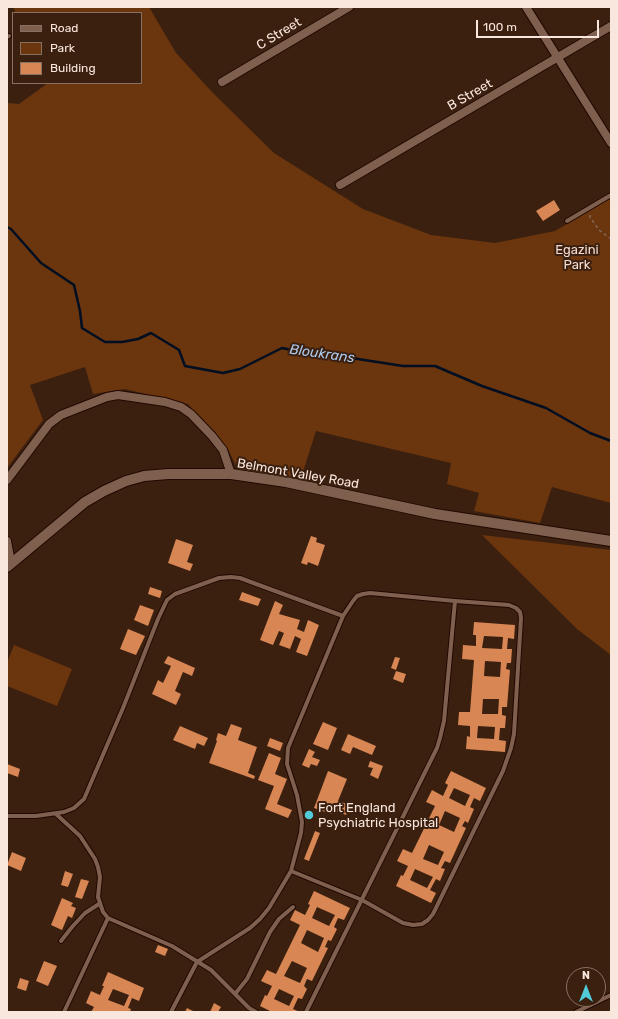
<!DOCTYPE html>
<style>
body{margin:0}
#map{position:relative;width:618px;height:1019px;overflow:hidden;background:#3b2010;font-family:Rubik,sans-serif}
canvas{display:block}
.frame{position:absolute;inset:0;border:8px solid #f9e6dc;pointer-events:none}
.legend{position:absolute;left:12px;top:12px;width:130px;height:72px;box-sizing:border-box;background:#3b2010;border:1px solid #876f62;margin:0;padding:5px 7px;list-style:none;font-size:12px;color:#f9e6dc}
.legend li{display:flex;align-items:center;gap:8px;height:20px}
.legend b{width:20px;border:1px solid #876f62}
.north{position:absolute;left:566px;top:967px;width:40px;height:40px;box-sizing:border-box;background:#3b2010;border:1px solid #876f62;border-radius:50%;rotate:0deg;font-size:11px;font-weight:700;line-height:16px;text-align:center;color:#f9e6dc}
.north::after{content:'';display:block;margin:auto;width:14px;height:18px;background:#52cbd9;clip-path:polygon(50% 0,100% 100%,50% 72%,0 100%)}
.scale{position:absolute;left:476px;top:20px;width:123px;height:18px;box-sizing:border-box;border:2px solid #f9e6dc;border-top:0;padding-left:5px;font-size:12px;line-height:14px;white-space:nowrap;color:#f9e6dc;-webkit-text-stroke:3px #3b2010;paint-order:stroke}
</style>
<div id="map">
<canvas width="618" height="1019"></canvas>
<div class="frame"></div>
<ul class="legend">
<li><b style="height:5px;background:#7f604e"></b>Road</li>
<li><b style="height:11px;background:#6b350e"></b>Park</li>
<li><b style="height:11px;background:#d78654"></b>Building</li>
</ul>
<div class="north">N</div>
<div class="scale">100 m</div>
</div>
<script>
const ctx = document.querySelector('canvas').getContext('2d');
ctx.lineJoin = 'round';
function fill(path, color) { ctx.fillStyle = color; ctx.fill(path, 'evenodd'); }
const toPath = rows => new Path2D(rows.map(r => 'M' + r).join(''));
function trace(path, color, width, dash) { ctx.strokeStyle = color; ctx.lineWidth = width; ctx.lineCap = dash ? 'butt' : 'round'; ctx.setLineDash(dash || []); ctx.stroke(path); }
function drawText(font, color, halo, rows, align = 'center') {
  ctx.font = font + ' Rubik,sans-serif'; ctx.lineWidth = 4; ctx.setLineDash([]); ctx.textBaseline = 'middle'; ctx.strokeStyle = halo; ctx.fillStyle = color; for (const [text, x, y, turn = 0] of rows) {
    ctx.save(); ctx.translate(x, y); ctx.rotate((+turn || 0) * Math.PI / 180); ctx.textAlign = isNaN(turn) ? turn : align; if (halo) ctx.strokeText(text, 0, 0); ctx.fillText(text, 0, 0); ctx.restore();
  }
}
fill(toPath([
 [13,7,149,7,176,53,213,93,274,153,363,209,431,235,495,243,555,231,611,198,611,503,552,487,540,523,474,511,479,493,447,484,451,463,316,431,301,478,239,471,227,448,188,404,125,389,93,394,85,367,30,385,43,420,7,468,7,103,19,104,48,83,141,83,141,13,16,13],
 [482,535,611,550,611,655,577,629],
 [14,645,72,669,57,706,7,686,7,663]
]), '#6b350e');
trace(toPath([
 [7,227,11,229,41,263,74,285,80,311,82,328,105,342,122,342,138,339,151,333,179,350,185,366,223,373,240,369,282,348,310,354,358,359,403,366,435,366,482,386,546,408,590,433,611,441]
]), '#000e21', 2.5);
fill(toPath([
 [554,200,560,210,543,221,536,211],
 [311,536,317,538,316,542,325,545,318,566,308,562,307,565,301,563],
 [176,539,193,545,187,562,193,564,190,571,168,563],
 [150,587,162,591,160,598,148,594],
 [242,592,261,599,258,606,239,600],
 [275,601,283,605,279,614,300,620,297,629,304,632,308,620,319,625,307,656,296,652,301,639,295,636,290,649,279,645,284,633,279,631,273,645,260,640],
 [140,605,154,610,148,626,134,620],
 [474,622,515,625,514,639,508,638,507,649,512,649,511,663,507,663,506,669,510,670,507,707,502,707,502,715,506,716,505,728,500,728,499,740,506,741,505,752,466,749,467,736,470,737,470,726,458,725,459,712,470,712,474,660,462,659,463,645,476,646,476,635,473,635],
 [484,636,503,637,502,649,482,648],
 [485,661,501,662,500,677,484,676],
 [483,699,499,699,498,714,482,714],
 [478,726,495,727,494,739,477,738],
 [128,629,145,636,136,655,120,649],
 [168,656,195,668,192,676,183,672,175,691,181,694,176,705,152,694,158,680,163,683,171,666,164,663],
 [395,657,400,658,396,670,391,668],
 [396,671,406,674,403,683,393,679],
 [323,722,337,728,328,750,313,744],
 [231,724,242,728,238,740,257,747,248,773,255,776,254,779,209,763,217,741,216,740,218,733,226,736],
 [180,726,208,738,204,746,197,743,195,749,173,740],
 [348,734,376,746,372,755,353,747,350,754,341,750],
 [270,738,283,743,280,751,267,746],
 [309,749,315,752,312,757,320,760,317,766,311,764,309,768,302,765],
 [269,753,281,758,275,774,287,779,277,804,292,810,288,818,265,809,274,786,258,780],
 [370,761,383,766,378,779,370,775,373,768,368,767],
 [7,764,20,769,18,777,7,773],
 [328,771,347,779,338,801,350,805,346,815,333,810,331,814,314,808],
 [451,771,486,788,480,801,474,798,470,807,474,809,468,823,465,821,462,826,466,828,450,863,445,861,441,868,445,869,440,881,436,879,430,890,436,893,431,903,396,886,401,875,403,876,408,866,397,861,403,849,412,853,435,806,426,802,432,790,443,796,448,785,445,783],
 [454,788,470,795,465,806,449,798],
 [445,811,460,818,454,832,439,825],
 [429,845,444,852,438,865,423,859],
 [415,869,433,877,427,888,410,880],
 [315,831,320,833,309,861,304,859],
 [12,852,26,858,21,871,7,865],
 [65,871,73,874,68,887,61,885],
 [81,879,89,881,82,899,75,897],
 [314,891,350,908,344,920,338,918,334,927,337,929,331,941,328,940,325,947,328,948,312,981,307,979,304,986,307,989,302,999,298,998,293,1009,300,1012,272,1012,260,1006,265,995,267,996,272,986,261,981,267,970,276,974,300,925,290,920,295,910,305,915,310,905,308,904],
 [317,907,335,915,329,926,312,918],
 [307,930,324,938,318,952,301,943],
 [292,961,307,968,300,983,284,976],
 [279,989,294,996,289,1006,274,999],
 [62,898,73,903,71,906,76,908,72,918,68,916,62,930,51,925],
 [158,945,168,949,165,956,155,952],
 [44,961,57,966,48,986,36,981],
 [108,972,144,988,139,1001,132,998,128,1008,131,1009,130,1012,91,1012,94,1007,86,1003,91,991,100,995,104,986,102,986],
 [113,989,129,995,124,1006,108,1000],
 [20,978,29,981,26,991,17,988],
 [214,1003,221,1007,218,1012,210,1012],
 [187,1008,195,1012,185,1012]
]), '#d78654');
const service = toPath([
 [7,37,9,36],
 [567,221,611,195],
 [56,814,80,836,95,859,98,867,100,877,98,897,103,912,108,918,172,946,211,970,249,1008,256,1012],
 [7,816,36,816,64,812,74,808,84,799,123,708,158,619,167,600,175,594,219,578,231,577,240,578,343,616],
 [61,941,72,927,85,913,99,904],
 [235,994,247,979,270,932,279,919,293,907],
 [64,1012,108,918],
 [171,1012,197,962,250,928,260,919,269,908,291,871,301,833,302,822,297,795,287,764,288,748,343,616,353,601,357,596,363,594,370,593,455,601,509,605,516,608,520,612,521,618,514,734,511,748,503,771,433,914,428,920,422,924,413,925,403,923,362,900,291,871],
 [306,1012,437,748,440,738,444,721,455,601],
 [576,1012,611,995]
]);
const minor = toPath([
 [526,7,611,143],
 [222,82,349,7],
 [340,185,611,26],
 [7,480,49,424,61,415,107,397,118,395,165,402,181,407,191,414,212,436,223,450,231,474],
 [7,541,11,563]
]);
const tertiary = toPath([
 [7,567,85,502,104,491,126,481,144,476,168,474,231,474,286,482,435,514,611,541]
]);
trace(service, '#210900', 6);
trace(minor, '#210900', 10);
trace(tertiary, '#210900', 12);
trace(toPath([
 [590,215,590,217,599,230,611,239]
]), '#836b5d', 1.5, [3, 3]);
trace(service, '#7f604e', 4);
trace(minor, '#7f604e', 8);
trace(tertiary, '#7f604e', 10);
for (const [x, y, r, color] of [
 [309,815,5,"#52cbd9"]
]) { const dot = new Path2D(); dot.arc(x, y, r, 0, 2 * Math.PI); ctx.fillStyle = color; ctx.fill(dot); trace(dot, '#3b2010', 1.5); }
drawText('13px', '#f9e6dc', '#3b2010', [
 ["C Street",279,34,-31],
 ["B Street",470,95,-30],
 ["Belmont Valley Road",298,474,10]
]);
drawText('13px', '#f2dcd0', '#3b2010', [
 ["Egazini",577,250],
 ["Park",577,265]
]);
drawText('13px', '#f9e6dc', '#3b2010', [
 ["Fort England",318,808],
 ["Psychiatric Hospital",318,823]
], 'left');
drawText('italic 14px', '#accbee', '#3b2010', [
 ["Bloukrans",322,354,8]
]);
</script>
